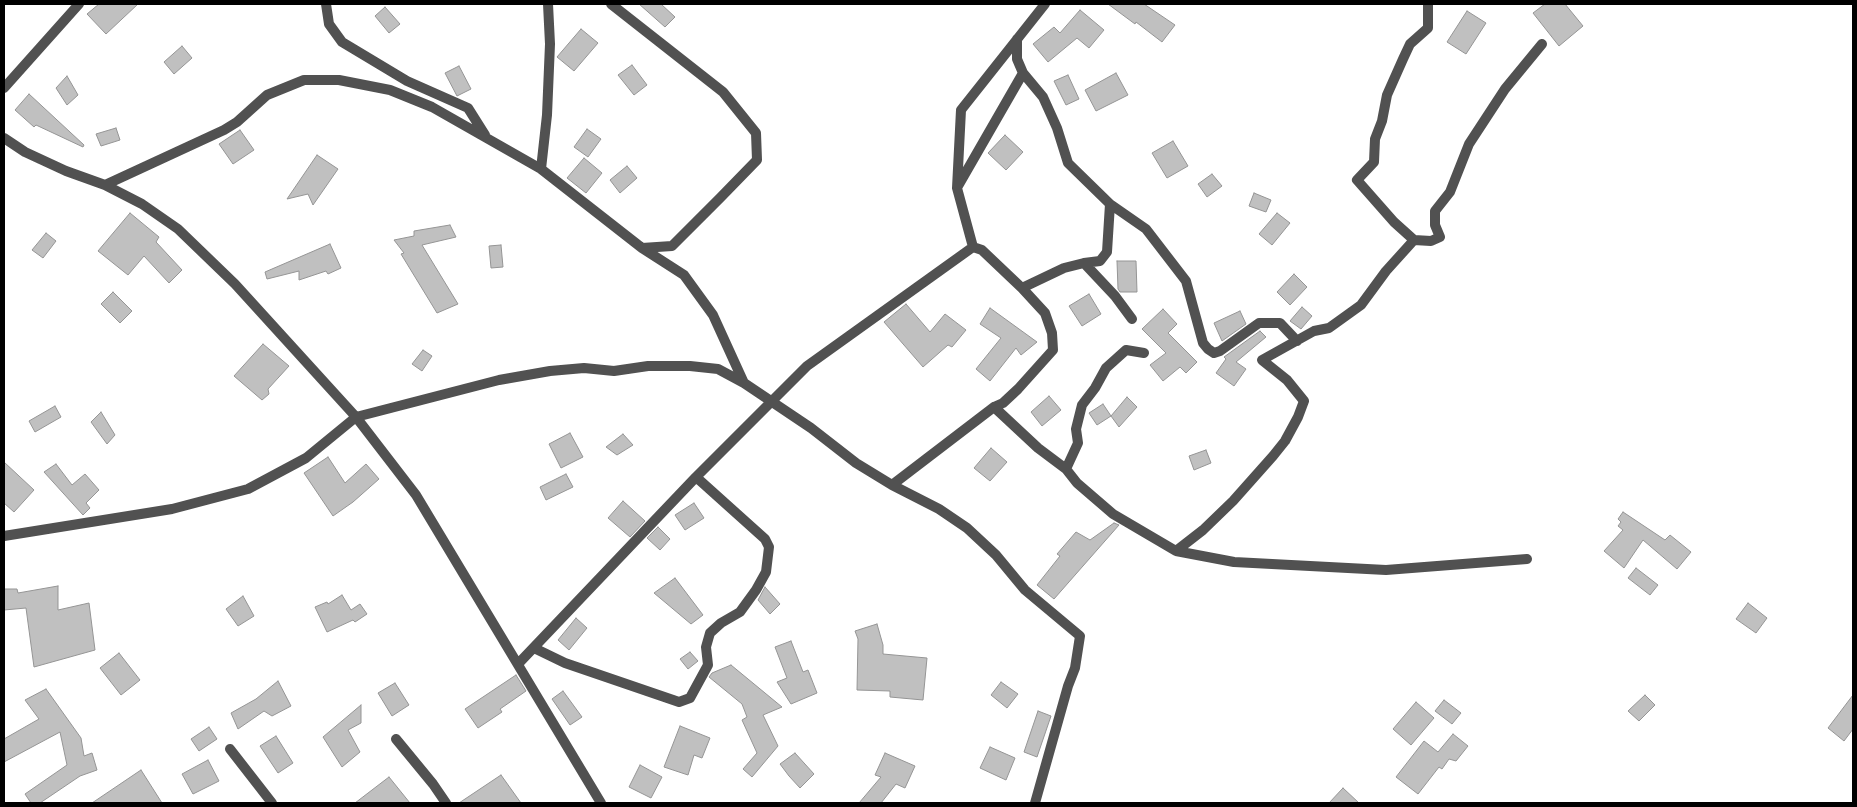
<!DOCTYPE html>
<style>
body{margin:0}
#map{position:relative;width:1857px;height:807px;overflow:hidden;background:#fff;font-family:"Asap Condensed",sans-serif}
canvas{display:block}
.frame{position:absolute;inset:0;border:5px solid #000;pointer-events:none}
</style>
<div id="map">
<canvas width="1857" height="807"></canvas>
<div class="frame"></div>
</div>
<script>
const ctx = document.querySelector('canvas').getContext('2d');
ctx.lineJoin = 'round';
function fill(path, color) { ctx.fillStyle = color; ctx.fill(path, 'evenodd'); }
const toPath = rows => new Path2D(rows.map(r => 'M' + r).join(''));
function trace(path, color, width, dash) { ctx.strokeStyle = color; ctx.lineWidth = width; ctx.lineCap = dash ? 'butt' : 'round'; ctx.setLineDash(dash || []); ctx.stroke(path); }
const building = toPath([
 [99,4,138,4,106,34,87,14,99,4],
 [639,4,661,4,675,17,665,27,639,4],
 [1108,4,1144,4,1175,25,1162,42,1136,22,1135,24,1108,4],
 [1545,4,1565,4,1583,26,1559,46,1533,13,1545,4],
 [385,7,400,24,389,33,375,16,385,7],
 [1080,10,1104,30,1089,48,1077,38,1048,62,1033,44,1054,27,1060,33,1080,10],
 [1467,11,1486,23,1466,54,1447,42,1467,11],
 [581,29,598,43,574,71,557,57,581,29],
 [182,46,192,58,174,74,164,62,182,46],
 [632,65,647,85,634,95,618,75,632,65],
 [459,66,471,89,457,96,445,73,459,66],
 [1116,73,1128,95,1096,111,1085,90,1116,73],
 [1068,75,1079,99,1066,105,1054,81,1068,75],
 [67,76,78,95,67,105,56,88,67,76],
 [29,94,84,145,83,147,36,125,34,127,15,110,29,94],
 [116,128,120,140,101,146,96,134,116,128],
 [587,129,601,139,588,157,574,147,587,129],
 [240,130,254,150,233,164,219,144,240,130],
 [1005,135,1023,152,1006,170,988,153,1005,135],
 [1173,141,1188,166,1167,178,1152,153,1173,141],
 [317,155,338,169,313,205,308,194,287,199,317,155],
 [584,158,602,173,586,193,567,178,584,158],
 [627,166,637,178,620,193,610,180,627,166],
 [1212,174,1222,186,1207,197,1198,184,1212,174],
 [1254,193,1271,200,1266,212,1249,206,1254,193],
 [130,213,159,237,156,242,182,270,169,283,144,256,128,275,98,251,130,213],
 [1277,213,1290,223,1272,245,1259,234,1277,213],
 [450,225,456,237,422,245,458,304,437,313,401,254,404,253,394,240,414,236,414,231,450,225],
 [46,233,56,241,43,258,32,250,46,233],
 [330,244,341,268,328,274,326,271,299,280,299,271,267,279,265,272,330,244],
 [501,245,503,267,491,268,489,246,501,245],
 [1117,261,1136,261,1137,292,1120,292,1118,289,1117,261],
 [1294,274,1307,287,1290,305,1277,292,1294,274],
 [113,292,132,311,120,323,101,304,113,292],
 [1089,294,1101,314,1082,326,1069,306,1089,294],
 [906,304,930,332,945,314,966,330,952,347,948,345,923,367,884,322,906,304],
 [1302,307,1312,316,1301,329,1290,321,1302,307],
 [990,308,1037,342,1021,355,1016,348,990,381,976,369,1001,338,980,324,990,308],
 [1163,309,1177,324,1168,333,1197,362,1186,373,1180,367,1163,381,1150,365,1166,353,1142,329,1163,309],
 [1240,311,1246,324,1222,341,1214,323,1240,311],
 [1260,331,1266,337,1236,362,1246,369,1234,386,1216,373,1226,359,1224,357,1260,331],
 [263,344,289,366,268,389,269,394,262,400,234,376,263,344],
 [423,350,432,356,422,371,412,364,423,350],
 [1049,396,1061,410,1042,426,1031,412,1049,396],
 [1127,397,1137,407,1119,427,1111,416,1127,397],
 [1103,404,1111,416,1097,425,1089,413,1103,404],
 [55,406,61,417,35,432,29,421,55,406],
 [101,412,115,435,107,444,91,422,101,412],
 [570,433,583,457,561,468,549,444,570,433],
 [623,434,633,445,617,455,606,447,623,434],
 [991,448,1007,462,990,481,974,468,991,448],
 [1206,450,1211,463,1194,470,1189,456,1206,450],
 [328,457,345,483,366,464,379,479,353,502,333,516,304,473,328,457],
 [4,462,34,490,14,512,4,503,4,462],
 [56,464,72,485,85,474,99,490,86,503,90,508,83,515,44,472,56,464],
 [566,474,573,487,546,500,540,487,566,474],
 [623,501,645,521,630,537,608,518,623,501],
 [694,503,704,518,685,530,675,515,694,503],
 [1623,512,1665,540,1670,535,1691,552,1677,569,1643,540,1624,568,1604,551,1623,530,1618,526,1621,522,1618,519,1623,512],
 [1114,523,1119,525,1054,599,1037,585,1060,556,1057,554,1076,532,1090,540,1114,523],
 [658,527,670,539,660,550,647,538,658,527],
 [1636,568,1658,585,1650,595,1628,578,1636,568],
 [675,578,703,615,691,624,654,593,675,578],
 [58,586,58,610,89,603,95,650,34,667,26,608,4,610,4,589,17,589,18,593,58,586],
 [765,587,780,604,770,614,758,600,765,587],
 [342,595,351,610,360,604,367,614,355,622,353,620,327,632,315,607,327,602,328,604,342,595],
 [243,596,254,616,238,626,226,609,243,596],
 [1748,603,1767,618,1756,633,1736,619,1748,603],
 [576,618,587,628,569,650,558,640,576,618],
 [877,624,883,645,883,654,927,658,923,700,890,697,890,691,857,690,858,639,855,631,877,624],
 [791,641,803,672,808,670,817,693,791,704,777,682,787,678,775,647,791,641],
 [690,652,698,661,688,669,680,659,690,652],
 [119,653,140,680,121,695,100,668,119,653],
 [731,665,782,707,763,715,778,746,752,777,743,769,757,753,742,720,747,717,742,704,709,677,712,673,731,665],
 [516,675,526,691,500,709,502,712,478,728,465,709,516,675],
 [278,681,291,706,272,716,264,711,238,729,231,713,256,699,278,681],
 [1001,682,1018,694,1007,708,991,695,1001,682],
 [395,683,409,705,392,716,378,693,395,683],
 [46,689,81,738,84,756,92,753,97,770,80,776,40,803,31,803,25,794,67,765,60,732,4,762,4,739,39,719,25,700,46,689],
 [563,691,582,717,570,725,552,699,563,691],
 [1645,695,1655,705,1639,721,1628,711,1645,695],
 [1853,695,1853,729,1844,741,1828,728,1853,695],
 [1444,700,1461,713,1452,724,1435,711,1444,700],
 [1416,702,1434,718,1411,745,1393,729,1416,702],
 [361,705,361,723,348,730,360,752,342,767,323,737,361,705],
 [1038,711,1051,716,1037,757,1024,752,1038,711],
 [680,726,710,738,702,758,694,755,688,775,664,767,680,726],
 [209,727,217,739,199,751,191,739,209,727],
 [1453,734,1468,746,1456,761,1449,759,1442,769,1439,767,1418,794,1396,777,1424,741,1438,752,1453,734],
 [276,736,293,763,278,773,260,746,276,736],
 [990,747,1015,758,1006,780,980,768,990,747],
 [795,753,814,774,800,788,789,776,780,764,795,753],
 [885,753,915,766,905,788,896,784,881,803,859,803,881,777,875,775,885,753],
 [208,760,219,781,193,794,182,774,208,760],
 [640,765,662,777,651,798,629,787,640,765],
 [141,770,162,803,92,803,141,770],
 [501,775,521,803,459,803,501,775],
 [389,777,410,803,355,803,389,777],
 [1343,788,1359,803,1329,803,1343,788]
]);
fill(building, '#c0c0c0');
trace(building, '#959595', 1);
trace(toPath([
 [326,4,329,24,342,42,407,81,468,108,485,135],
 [611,4,723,92,756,133,757,160,720,198,672,246,642,248],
 [1017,39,1017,59,1023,73],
 [4,88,79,4],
 [4,138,25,152,66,171,105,185,142,204,178,229,235,284,356,417,416,495,601,803],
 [541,169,547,115,550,44,548,4],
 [105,185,224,130,237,122,267,95,304,80,339,80,390,90,432,107,541,169,642,248,684,275,713,315,744,383],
 [958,186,1023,73,1043,97,1057,128,1068,163,1110,204,1107,252,1100,261,1084,263],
 [1110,204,1146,229,1186,281,1203,343,1208,349,1214,353,1220,351,1259,323,1280,323,1297,341],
 [1414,240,1394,222,1357,180,1374,162,1375,139,1382,121,1387,95,1403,59,1410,44,1428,28,1428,4],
 [973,247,982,250,1022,288,1045,313,1052,333,1053,350,1018,389,1003,403,994,407],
 [1022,288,1064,268,1084,263,1115,296,1132,319],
 [1066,469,1078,443,1076,429,1082,405,1095,388,1106,368,1126,350,1144,353],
 [892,485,994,407,1038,448,1066,469,1077,483,1113,514,1176,551,1234,562,1386,570,1527,559],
 [4,536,172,509,248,489,306,458,356,417,499,380,550,371,584,368,614,371,648,366,690,366,718,369,744,383,811,428,856,463,892,485,939,509,967,528,996,555,1025,590,1080,636,1075,668,1068,686,1035,803],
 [1176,551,1203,530,1233,501,1273,456,1285,441,1298,417,1304,401,1287,380,1262,360,1314,331,1329,328,1361,305,1386,271,1414,240,1431,241,1440,237,1435,225,1435,211,1450,192,1469,144,1505,89,1542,44],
 [534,648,565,663,679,702,690,698,708,665,706,647,710,633,721,623,740,612,756,590,766,572,769,547,765,539,696,477],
 [518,664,696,477,807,366,973,247,957,188,961,110,1045,4],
 [396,739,433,784,446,803],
 [230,749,272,803]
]), '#515151', 10);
</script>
